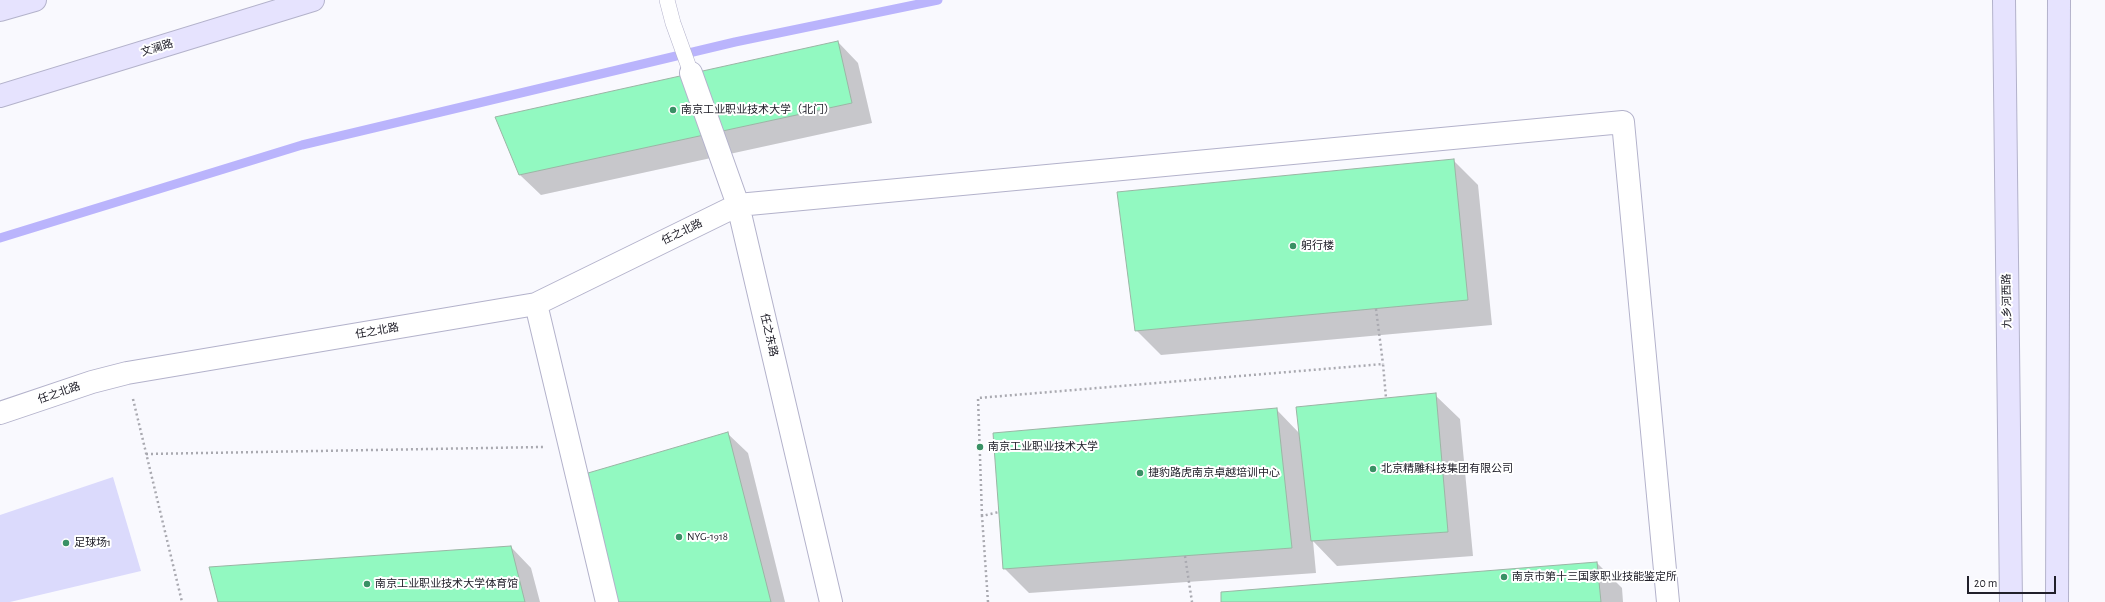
<!DOCTYPE html>
<meta charset="utf-8">
<style>
body{margin:0}
#map{position:relative;width:2105px;height:602px;overflow:hidden;background:#f9f9fe;font-family:"Alegreya Sans",sans-serif}
canvas{display:block}
.scale{position:absolute;left:1967px;top:576px;width:89px;height:18px;box-sizing:border-box;border:2px solid #21202a;border-top:0;padding-left:5px;font-size:12px;line-height:14px;white-space:nowrap;color:#21202a;-webkit-text-stroke:3px #fff;paint-order:stroke}
</style>
<div id="map">
<canvas width="2105" height="602"></canvas>
<div class="scale">20 m</div>
</div>
<script>
const ctx = document.querySelector('canvas').getContext('2d');
ctx.lineJoin = 'round';
function fill(path, color) { ctx.fillStyle = color; ctx.fill(path, 'evenodd'); }
const toPath = rows => new Path2D(rows.map(r => 'M' + r).join(''));
function trace(path, color, width, dash) { ctx.strokeStyle = color; ctx.lineWidth = width; ctx.lineCap = dash ? 'butt' : 'round'; ctx.setLineDash(dash || []); ctx.stroke(path); }
function drawText(font, color, halo, rows, align = 'center') {
  ctx.font = font + ' "Alegreya Sans","Noto Sans SC",sans-serif'; ctx.lineWidth = 4; ctx.setLineDash([]); ctx.textBaseline = 'middle'; ctx.strokeStyle = halo; ctx.fillStyle = color; for (const [text, x, y, turn = 0] of rows) {
    ctx.save(); ctx.translate(x, y); ctx.rotate((+turn || 0) * Math.PI / 180); ctx.textAlign = isNaN(turn) ? turn : align; if (halo) ctx.strokeText(text, 0, 0); ctx.fillText(text, 0, 0); ctx.restore();
  }
}
fill(toPath([
 [113,477,141,571,10,602,0,602,0,515]
]), '#dbdafc');
fill(toPath([
 [838,42,858,63,872,123,541,195,520,175],
 [1453,160,1478,185,1492,325,1161,355,1136,330],
 [1435,395,1460,419,1473,556,1337,566,1313,541,1316,573,1029,593,1004,568,1276,409,1300,434],
 [727,433,748,453,785,602,619,602],
 [511,547,531,568,540,602,219,602],
 [1597,563,1622,588,1623,602,1222,602]
]), '#0003');
trace(toPath([
 [0,238,302,145,735,42,938,0]
]), '#bab4fc', 9);
const building = toPath([
 [838,41,852,103,519,175,495,117,838,41],
 [1454,159,1468,300,1135,331,1117,192,1454,159],
 [1436,393,1448,532,1311,541,1296,407,1436,393],
 [1277,408,1292,548,1003,569,993,433,1277,408],
 [728,432,771,602,618,602,588,473,728,432],
 [511,546,525,602,218,602,209,567,511,546],
 [1597,562,1601,602,1221,602,1221,592,1597,562]
]);
fill(building, '#92f9c1');
trace(building, '#9bb5a5', 1);
const service = toPath([
 [667,0,673,23,691,73]
]);
const minor = toPath([
 [691,73,738,205,831,602],
 [536,304,607,602],
 [0,413,92,382,127,373,536,304,738,205,1623,122,1668,602]
]);
const secondary = toPath([
 [2004,0,2011,602],
 [0,10,35,0],
 [0,96,313,0],
 [2057,602,2059,0]
]);
trace(service, '#b3b2cb', 16);
trace(minor, '#b3b2cb', 24);
trace(secondary, '#b3b2cb', 24);
trace(toPath([
 [1376,309,1383,364],
 [133,399,182,602],
 [146,454,543,447],
 [982,516,978,398,1383,364,1386,398],
 [1185,556,1192,602],
 [988,602,982,516,999,512]
]), '#a9a9b0', 2.5, [2, 3]);
trace(service, '#fff', 15);
trace(minor, '#fff', 22);
trace(secondary, '#e6e3fe', 22);
for (const [x, y, r, color] of [
 [673,110,4,"#399165"],
 [1293,246,4,"#399165"],
 [980,447,4,"#399165"],
 [1373,469,4,"#399165"],
 [1140,473,4,"#399165"],
 [679,537,4,"#399165"],
 [66,543,4,"#399165"],
 [1504,577,4,"#399165"],
 [367,584,4,"#399165"]
]) { const dot = new Path2D(); dot.arc(x, y, r, 0, 2 * Math.PI); ctx.fillStyle = color; ctx.fill(dot); trace(dot, '#fff', 1.5); }
drawText('11px', '#21202a', '#fff', [
 ["文澜路",157,48,-17],
 ["任之北路",682,232,-26],
 ["九乡河西路",2007,301,-91],
 ["任之北路",377,331,-10],
 ["任之东路",769,335,77],
 ["任之北路",59,393,-19]
]);
drawText('11px', '#21202a', '#fff', [
 ["南京工业职业技术大学（北门）",681,110],
 ["躬行楼",1301,246],
 ["南京工业职业技术大学",988,447],
 ["北京精雕科技集团有限公司",1381,469],
 ["捷豹路虎南京卓越培训中心",1148,473],
 ["NYG-1918",687,537],
 ["足球场1",74,543],
 ["南京市第十三国家职业技能鉴定所",1512,577],
 ["南京工业职业技术大学体育馆",375,584]
], 'left');
</script>
